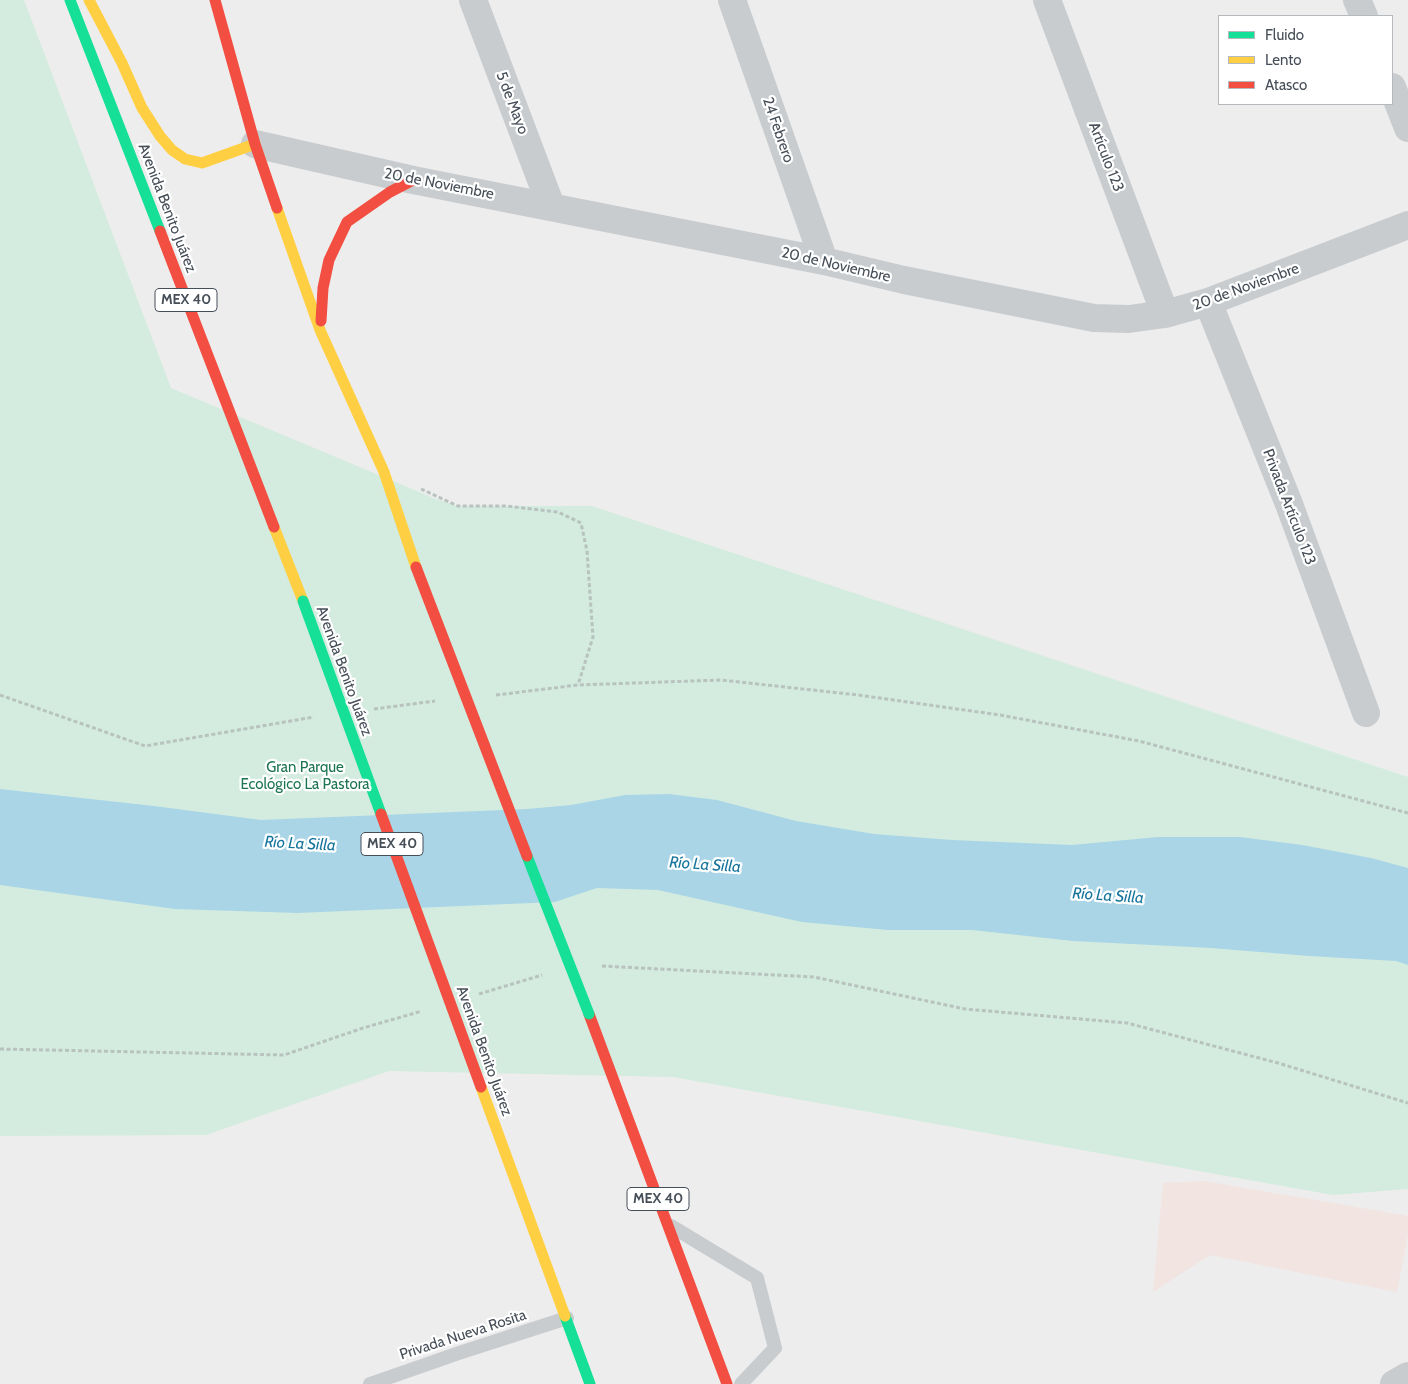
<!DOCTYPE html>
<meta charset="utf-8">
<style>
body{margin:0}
#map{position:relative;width:1408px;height:1384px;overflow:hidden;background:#eeeded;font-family:Cabin,sans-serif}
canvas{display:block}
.legend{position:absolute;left:1218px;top:15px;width:175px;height:90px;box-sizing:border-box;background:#fff;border:1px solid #b5b8bc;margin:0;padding:6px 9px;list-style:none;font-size:15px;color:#464e58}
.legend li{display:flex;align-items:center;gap:10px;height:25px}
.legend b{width:25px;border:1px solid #b5b8bc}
</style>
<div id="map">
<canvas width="1408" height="1384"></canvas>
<ul class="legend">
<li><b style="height:6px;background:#16e098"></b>Fluido</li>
<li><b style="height:6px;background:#ffcf43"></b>Lento</li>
<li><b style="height:6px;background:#f24e42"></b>Atasco</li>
</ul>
</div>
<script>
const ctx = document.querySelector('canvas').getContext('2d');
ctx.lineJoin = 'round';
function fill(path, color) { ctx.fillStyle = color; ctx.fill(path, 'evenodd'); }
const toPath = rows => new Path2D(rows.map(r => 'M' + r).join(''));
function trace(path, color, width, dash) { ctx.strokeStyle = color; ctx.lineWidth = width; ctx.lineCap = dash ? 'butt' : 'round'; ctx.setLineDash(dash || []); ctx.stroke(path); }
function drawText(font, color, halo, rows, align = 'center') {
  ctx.font = font + ' Cabin,sans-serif'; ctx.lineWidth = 4.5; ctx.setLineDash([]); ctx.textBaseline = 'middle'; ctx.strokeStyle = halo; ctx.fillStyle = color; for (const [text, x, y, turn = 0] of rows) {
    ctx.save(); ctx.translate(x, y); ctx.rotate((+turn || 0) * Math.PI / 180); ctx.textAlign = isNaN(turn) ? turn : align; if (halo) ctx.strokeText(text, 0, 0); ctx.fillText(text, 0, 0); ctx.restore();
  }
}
fill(toPath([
 [1205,1181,1408,1216,1408,1234,1397,1292,1210,1255,1153,1292,1163,1183]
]), '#f1e4e1');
fill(toPath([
 [0,0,24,0,171,388,436,499,458,506,592,506,1408,777,1408,1189,1333,1195,673,1077,389,1071,206,1135,0,1136]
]), '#d3ecdf');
fill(toPath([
 [0,789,154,806,261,820,527,809,571,805,625,795,669,794,717,800,796,821,874,834,952,840,1072,845,1158,837,1240,837,1302,845,1371,858,1408,868,1408,965,1396,961,1309,956,1211,948,1073,941,972,930,888,930,802,922,658,890,597,888,555,902,298,913,175,909,0,885]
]), '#aad5e7');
trace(toPath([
 [421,489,458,506,507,506,558,512,581,523,587,551,593,637,578,685],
 [0,695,145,746,314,717],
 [496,695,578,685,721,680,858,695,1000,715,1139,741,1408,813],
 [374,709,435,701],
 [602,966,814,977,965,1009,1127,1023,1278,1063,1408,1103],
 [479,994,542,975],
 [0,1049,284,1055,363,1028,422,1011]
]), '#b8c2bf', 3, [4, 2.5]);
trace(toPath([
 [671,1226,757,1278,775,1348,741,1384],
 [370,1384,459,1353,567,1318]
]), '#c9ccce', 14);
trace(toPath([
 [473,0,551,206],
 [732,0,824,261],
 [1047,0,1165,314],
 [1357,0,1364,16],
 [1392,87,1408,128],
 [255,144,413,180,824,261,904,280,1094,318,1129,319,1165,314,1208,302,1408,225],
 [1208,302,1289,504,1366,713],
 [1394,1384,1408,1376]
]), '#c9ccce', 28);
trace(toPath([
 [70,0,160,231],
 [565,1316,590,1384]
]), '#16e098', 11);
trace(toPath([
 [89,0,122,63,142,108,160,136,172,150,185,159,202,163,255,144],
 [277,208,320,330,384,472,416,567],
 [274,527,303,601],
 [481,1087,565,1316]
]), '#ffcf43', 11);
trace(toPath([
 [215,0,255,144,277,208],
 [160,231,274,527],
 [321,321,323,288,329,260,347,222,390,192,413,180],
 [589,1014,727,1384]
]), '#f24e42', 11);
trace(toPath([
 [303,601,381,814],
 [527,856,589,1014]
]), '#16e098', 11);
trace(toPath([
 [416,567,527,856],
 [381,814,481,1087]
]), '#f24e42', 11);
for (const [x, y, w] of [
 [186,300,62],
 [392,844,62],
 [658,1199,62]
]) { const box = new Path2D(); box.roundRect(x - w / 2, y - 11.5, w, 23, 4); ctx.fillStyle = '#fff'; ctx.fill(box); trace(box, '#464e58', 1); }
drawText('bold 14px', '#464e58', null, [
 ["MEX 40",186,300],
 ["MEX 40",392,844],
 ["MEX 40",658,1199]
]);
drawText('15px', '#464e58', '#fff', [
 ["5 de Mayo",512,103,69],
 ["24 Febrero",778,130,71],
 ["Artículo 123",1106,157,69],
 ["20 de Noviembre",439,184,11],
 ["Avenida Benito Juárez",167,208,69],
 ["20 de Noviembre",836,265,13],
 ["20 de Noviembre",1246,287,-20],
 ["Privada Artículo 123",1289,507,69],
 ["Avenida Benito Juárez",344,671,70],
 ["Avenida Benito Juárez",484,1051,70],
 ["Privada Nueva Rosita",463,1335,-18]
]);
drawText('15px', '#1c7450', '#fff', [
 ["Gran Parque",305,768],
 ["Ecológico La Pastora",305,785]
]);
drawText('italic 16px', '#15749c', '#fff', [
 ["Río La Silla",300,844,3],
 ["Río La Silla",705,865,4],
 ["Río La Silla",1108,896,4]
]);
</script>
